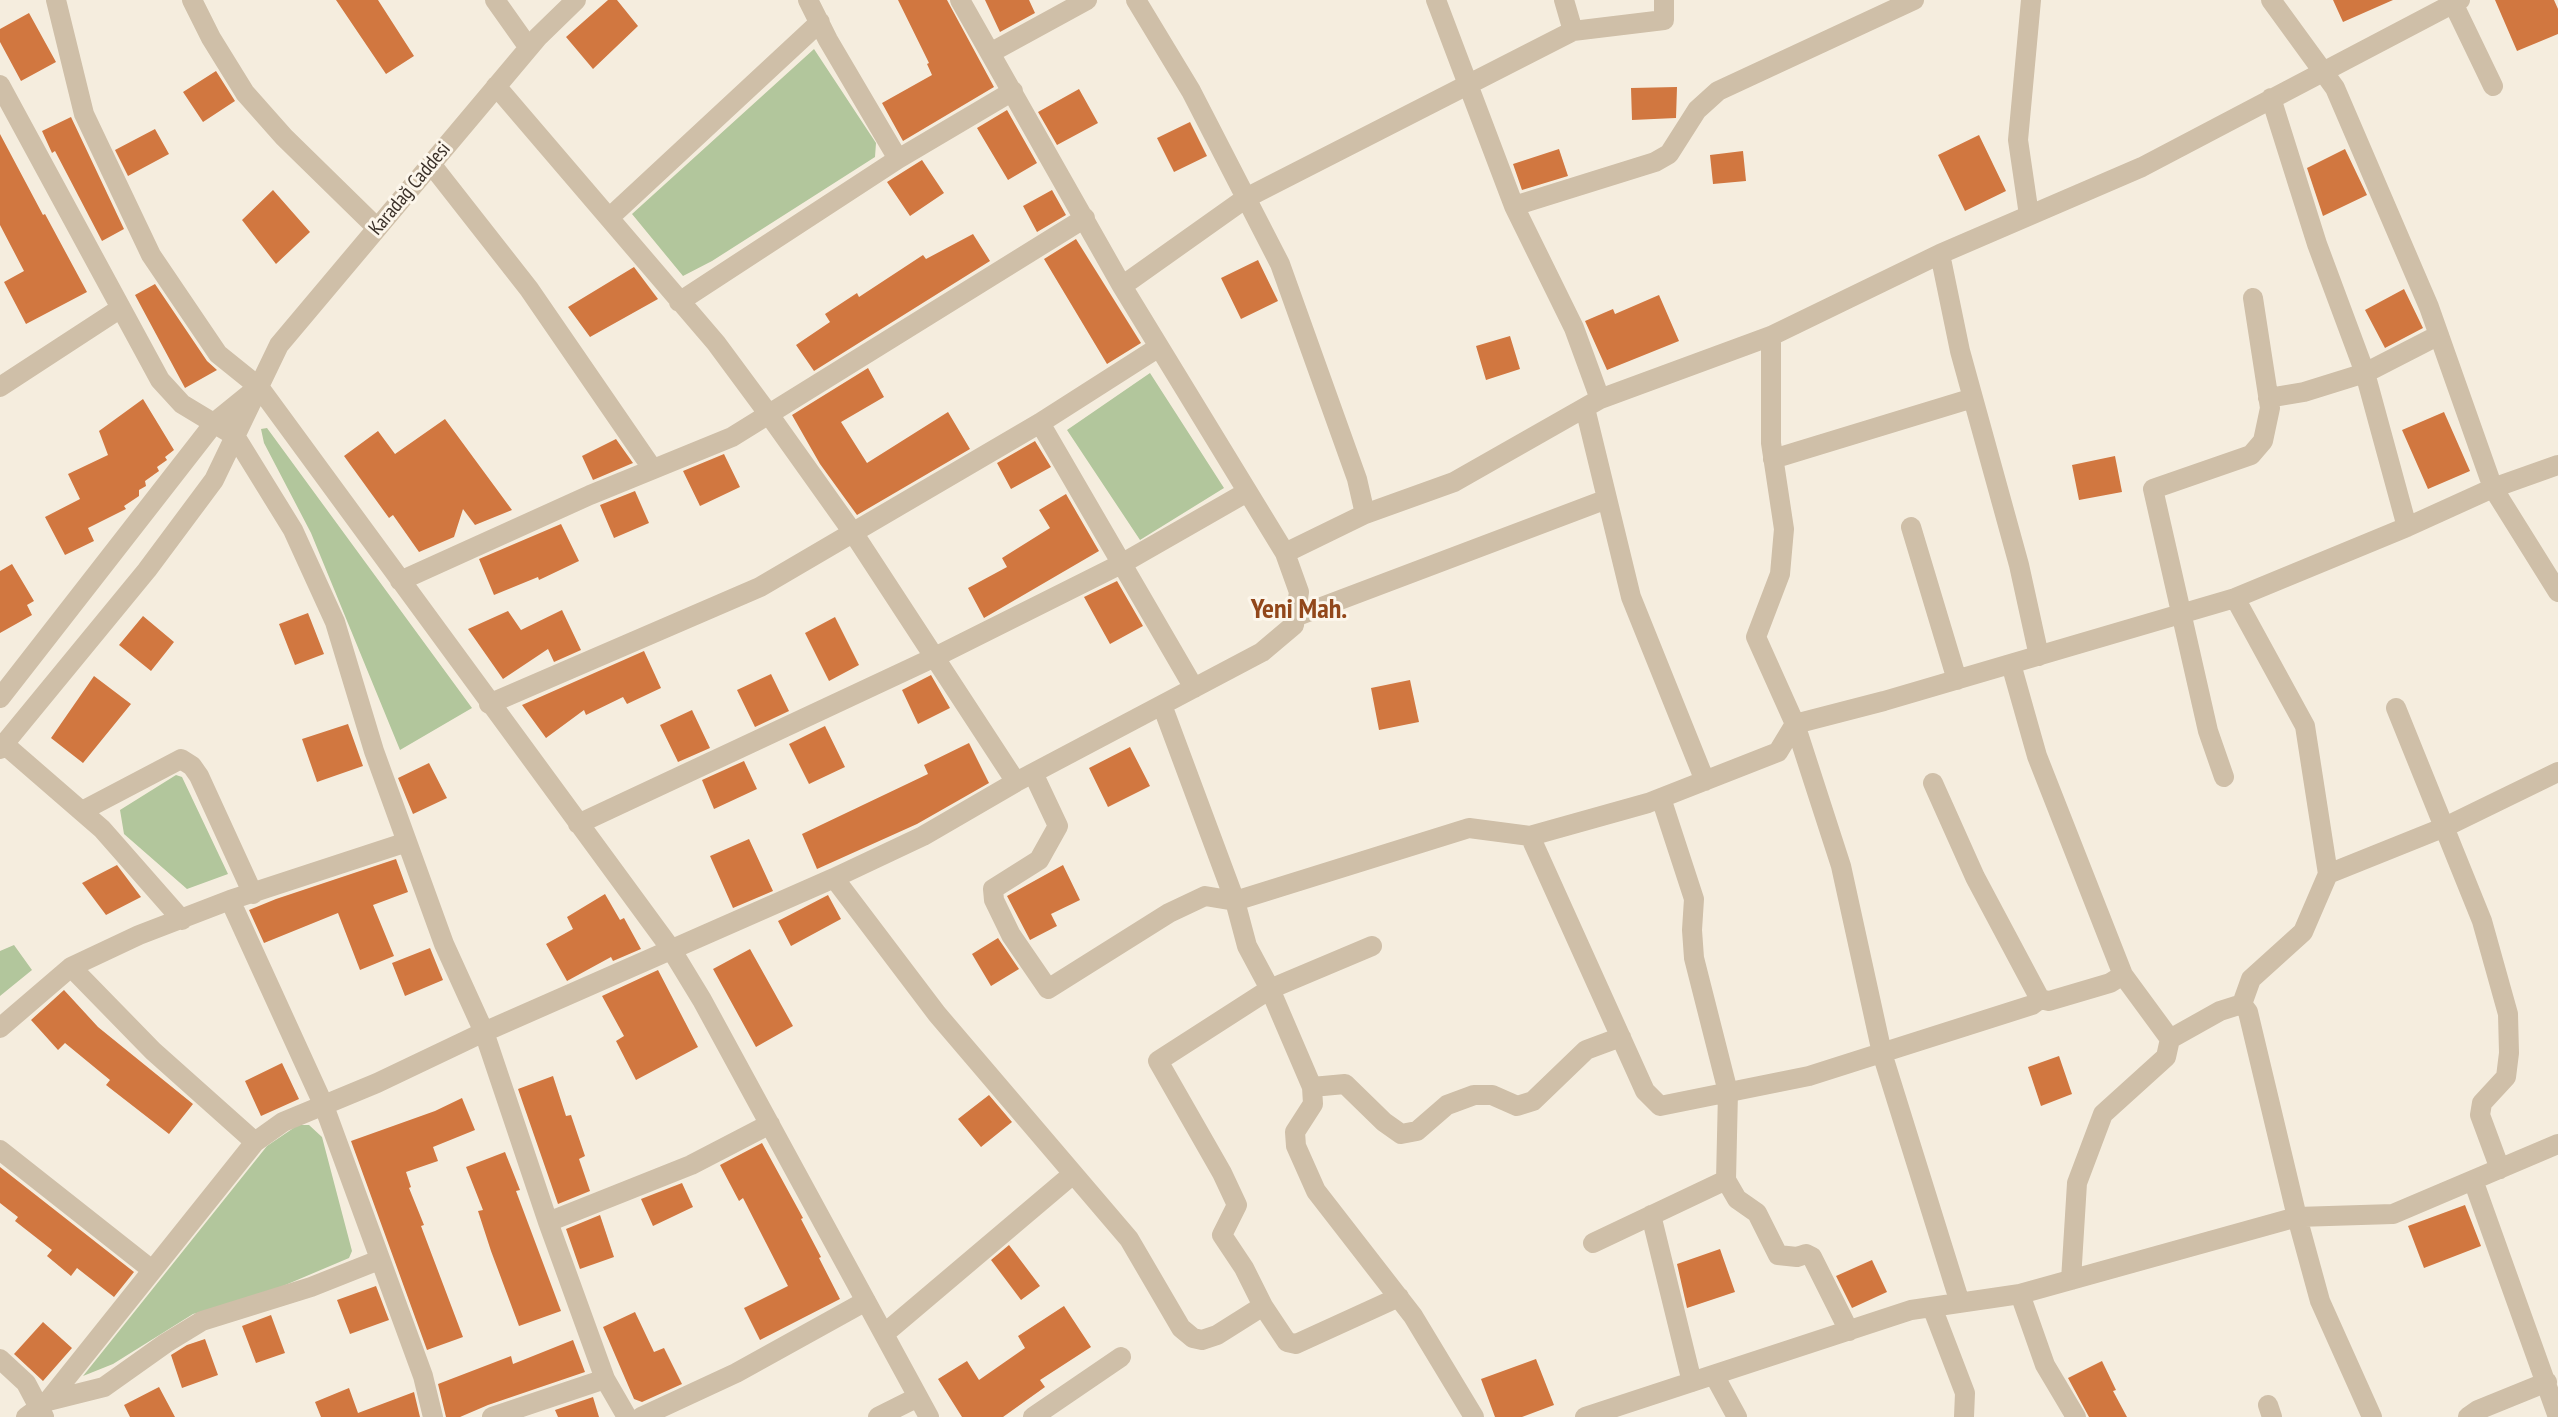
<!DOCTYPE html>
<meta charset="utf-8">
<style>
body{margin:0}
canvas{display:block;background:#f5edde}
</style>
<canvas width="2558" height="1417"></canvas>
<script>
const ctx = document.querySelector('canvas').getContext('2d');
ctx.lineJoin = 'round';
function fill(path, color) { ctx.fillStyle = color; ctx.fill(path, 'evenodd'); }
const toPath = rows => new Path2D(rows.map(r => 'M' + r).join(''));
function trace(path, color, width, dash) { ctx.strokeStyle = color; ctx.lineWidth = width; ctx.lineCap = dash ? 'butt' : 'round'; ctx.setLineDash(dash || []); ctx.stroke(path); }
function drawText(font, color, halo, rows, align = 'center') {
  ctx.font = font + ' "PT Sans Narrow",sans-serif'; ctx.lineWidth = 6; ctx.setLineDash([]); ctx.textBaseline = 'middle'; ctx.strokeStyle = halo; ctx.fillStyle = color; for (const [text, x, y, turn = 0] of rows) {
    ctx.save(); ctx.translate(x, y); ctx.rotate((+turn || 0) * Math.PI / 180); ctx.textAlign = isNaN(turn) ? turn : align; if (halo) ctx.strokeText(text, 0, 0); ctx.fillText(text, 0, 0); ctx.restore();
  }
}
fill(toPath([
 [814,49,876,143,875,157,712,261,683,276,632,214],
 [1150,373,1224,488,1140,540,1067,430],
 [267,428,472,708,400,750,311,533,264,443,261,429],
 [176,775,182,777,228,874,187,889,124,834,120,810],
 [14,945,32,970,0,996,0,951],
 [298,1125,309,1125,322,1137,352,1251,349,1258,257,1297,193,1314,113,1364,83,1376,267,1146]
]), '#b2c69c');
fill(toPath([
 [336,0,378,0,414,56,386,74],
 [608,0,617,0,638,26,593,69,566,37],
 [898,0,947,0,994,87,903,141,882,103,932,75,927,64,929,63],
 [985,0,1029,0,1035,13,1000,32],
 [2333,0,2393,0,2343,22],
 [2495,0,2554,0,2558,9,2558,34,2517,51],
 [29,13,56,62,21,81,0,42,0,29],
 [216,71,235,101,203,122,183,92],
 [1677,87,1676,118,1632,120,1631,88],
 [1079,89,1098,123,1057,145,1038,112],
 [1007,110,1037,163,1008,180,977,128],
 [71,117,124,229,102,241,55,151,52,153,42,131],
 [1190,122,1207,156,1174,172,1157,138],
 [155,129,169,154,128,176,115,150],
 [0,134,43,215,45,214,87,292,26,324,4,282,24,271,0,225],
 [1979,135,2006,191,1965,211,1938,155],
 [1559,149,1568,176,1522,190,1513,164],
 [2345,149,2367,195,2323,216,2307,168],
 [1743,151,1746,181,1713,184,1710,155],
 [922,160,944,193,910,216,887,182],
 [273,190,310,232,276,264,242,220],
 [1052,190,1066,215,1037,232,1023,206],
 [973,234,990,261,814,371,796,345,830,322,825,314,857,293,859,297,923,255,926,259],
 [1076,239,1141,343,1107,364,1044,259],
 [1258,260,1278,301,1241,319,1221,278],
 [634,267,658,299,590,337,568,307],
 [155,284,207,361,217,370,185,388,135,295],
 [2404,289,2423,328,2385,348,2365,310],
 [1659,295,1679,341,1607,370,1585,321,1613,309,1615,314],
 [1510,336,1520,369,1486,380,1476,346],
 [868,368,884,397,841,422,867,463,948,412,970,449,857,515,820,464,792,415],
 [143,399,174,450,165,457,167,460,157,467,159,471,145,481,146,486,139,490,139,496,124,506,126,509,88,528,94,541,65,555,45,517,80,499,68,474,108,455,99,431],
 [2444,412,2470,471,2428,489,2402,430],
 [445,419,512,510,475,525,463,509,454,537,419,552,393,515,389,518,344,456,378,431,395,454],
 [616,439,633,463,593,480,582,456],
 [1035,441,1051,467,1011,489,997,463],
 [724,454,740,487,700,506,683,471],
 [2115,456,2122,492,2079,500,2072,465],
 [635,491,649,523,614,538,600,505],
 [1066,494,1099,551,984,618,968,588,1007,567,1002,558,1050,528,1039,510],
 [561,524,579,561,539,580,538,577,494,595,479,559],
 [12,564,34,601,27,605,32,615,0,633,0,571],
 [1117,581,1143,626,1110,644,1084,597],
 [562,610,581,650,554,662,548,649,503,679,468,629,508,611,521,630],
 [308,613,324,654,295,665,279,624],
 [143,616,174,642,151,671,119,645],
 [835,617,859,665,829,681,805,633],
 [644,651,661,688,627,704,623,697,586,715,584,710,546,738,522,705],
 [771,674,789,711,755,727,737,690],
 [931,675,950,708,918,724,902,690],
 [94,676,131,704,83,763,51,738],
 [1410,680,1419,722,1379,730,1371,688],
 [692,710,710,748,678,762,660,725],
 [348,724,363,766,317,782,302,739],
 [825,726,845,767,809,784,789,744],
 [969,743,989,783,917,824,817,869,802,834,928,774,924,765],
 [1130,747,1150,786,1108,807,1089,768],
 [744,761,757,789,714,809,702,780],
 [429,763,447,798,413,814,398,778],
 [749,839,773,891,733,908,710,856],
 [396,859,408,892,373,905,394,956,360,970,338,913,264,943,249,910,276,899],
 [117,865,141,897,106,915,82,883],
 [1063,865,1080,900,1051,914,1057,926,1030,940,1007,896],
 [605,894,620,920,624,918,641,949,613,961,611,957,567,981,546,944,573,929,567,917],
 [828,895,841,919,791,946,778,921],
 [998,938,1019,969,991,986,972,954],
 [430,948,443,980,405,996,392,963],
 [750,949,793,1026,756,1047,713,969],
 [658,970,698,1047,636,1080,616,1041,624,1036,602,996],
 [64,990,98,1027,193,1104,169,1134,106,1085,110,1080,65,1043,58,1050,31,1020],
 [2059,1056,2072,1094,2041,1106,2028,1067],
 [282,1063,299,1099,261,1116,245,1081],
 [553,1076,566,1116,571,1115,585,1156,579,1159,590,1191,558,1204,518,1089],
 [989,1095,1012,1122,981,1147,958,1119],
 [462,1098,475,1130,433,1147,438,1161,406,1172,411,1187,409,1188,424,1225,421,1226,463,1337,427,1350,351,1141,435,1111],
 [762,1143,803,1218,801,1219,821,1257,819,1258,840,1299,760,1340,744,1308,788,1286,743,1198,739,1201,720,1165],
 [505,1152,520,1190,516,1191,561,1311,519,1326,491,1251,478,1211,483,1210,466,1167],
 [0,1167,134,1272,114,1297,77,1268,71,1276,47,1256,52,1250,15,1221,18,1217,0,1203],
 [682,1183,693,1207,653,1226,641,1199],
 [2465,1205,2481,1246,2424,1268,2408,1226],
 [600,1215,614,1257,580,1269,566,1229],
 [1009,1245,1040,1286,1021,1300,991,1260],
 [1720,1249,1735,1292,1687,1308,1677,1264],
 [1872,1260,1887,1292,1852,1308,1836,1276],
 [376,1286,389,1320,350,1334,337,1300],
 [1064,1306,1091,1347,1040,1380,1045,1387,1003,1417,962,1417,938,1379,967,1361,979,1380,1025,1348,1018,1336],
 [635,1312,654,1352,664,1348,682,1384,642,1402,634,1399,603,1327],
 [271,1315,285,1353,256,1363,242,1326],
 [43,1322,72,1348,43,1381,14,1354],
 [205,1339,218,1375,182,1388,171,1355,187,1345],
 [573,1340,585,1372,488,1405,460,1417,446,1417,438,1384,511,1356,513,1364],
 [1536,1359,1554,1405,1522,1417,1495,1417,1481,1379],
 [2102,1361,2116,1390,2113,1391,2127,1417,2089,1417,2068,1378],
 [159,1387,175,1417,130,1417,124,1405],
 [349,1388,358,1413,414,1392,420,1417,321,1417,315,1402],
 [593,1397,599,1417,558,1417,555,1410]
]), '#d17740');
trace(toPath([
 [56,0,84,114,151,255,218,354,259,387,671,949,702,1000,929,1417],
 [192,0,211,38,245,93,284,137,377,228],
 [495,0,529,48],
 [808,0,828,40,898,159],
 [1136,0,1191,91,1280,264,1357,479,1365,514],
 [1436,0,1514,206,1574,328,1600,399],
 [1564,0,1573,31],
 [2271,0,2335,88,2429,307,2493,488,2558,592],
 [2453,3,2493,86],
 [990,53,1087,0],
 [0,85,160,380,182,404,235,436,293,530,335,622,374,751,444,944,484,1032,548,1222,605,1379,627,1417],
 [496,86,716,343,770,416,854,534,1016,782],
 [2271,98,2317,244,2365,373,2407,527],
 [431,164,529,289,652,468],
 [1514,206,1655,162,1669,154,1697,110,1718,91,1914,0],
 [2029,215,2018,140,2031,0],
 [609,218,820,22],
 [1940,254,1960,351,2019,565,2039,656],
 [1122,286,1246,198,1573,31,1664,20,1664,0],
 [679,302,898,159,1013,91],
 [1771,336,1771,443,1784,529,1780,574,1756,637,1795,724,1841,866,1882,1053,1960,1303],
 [0,387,121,308],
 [2268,398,2304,392,2365,373,2439,335],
 [1585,408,1631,597,1705,781],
 [1040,423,1194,688],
 [1773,459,1973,398],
 [1911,527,1957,680],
 [1285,553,1365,514,1454,482,1600,399,1771,336,1940,254,2142,167,2460,0],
 [400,581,590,495,732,437,1085,218],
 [2235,598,2305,726,2328,874,2303,932,2251,979,2242,1004],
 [1295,617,1607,499],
 [2011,664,2037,756,2123,975,2170,1039],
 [0,698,215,422,252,392],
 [489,704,760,587,1040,423,1159,347],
 [1162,705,1235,901,1247,946,1270,989,1312,1087,1313,1104,1295,1132,1296,1146,1316,1191,1413,1316,1474,1417],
 [2396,708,2482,921,2508,1014,2509,1053,2506,1077,2482,1103,2480,1115,2500,1169],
 [4,744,102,829,182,920],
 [0,749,147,570,214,480,279,345,538,37,576,0],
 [1033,773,1058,826,1039,860,993,889,994,900,1011,935,1048,989,1169,913,1205,896,1235,901,1469,828,1530,836,1648,803,1778,752,1795,724,1884,701,2235,598,2407,527,2493,488,2558,465],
 [2224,777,2208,731,2153,489,2251,455,2263,441,2270,408,2253,298],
 [1933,783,1975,877,2040,999],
 [1661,798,1694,899,1692,930,1694,958,1728,1092,1726,1180,1737,1199,1757,1213,1778,1255,1797,1257,1806,1254,1812,1257,1849,1331],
 [82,811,181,759,192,766,199,776,253,894],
 [578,824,935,657,1123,563,1247,492],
 [1530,836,1645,1091,1660,1106,1809,1076,2032,1005,2040,999,2049,1001,2110,983,2123,975],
 [2328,874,2445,827,2558,772],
 [834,878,937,1014,1129,1239,1181,1328,1193,1338,1202,1340,1217,1335,1263,1306],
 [230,900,324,1106,423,1376,433,1417],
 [1372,946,1270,989,1158,1061,1222,1173,1237,1205,1222,1235,1244,1268,1263,1306,1287,1342,1296,1344,1399,1297],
 [71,967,153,1051,255,1142],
 [2242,1004,2248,1012,2297,1217,2320,1301,2372,1417],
 [0,1028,71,967,139,935,230,900,407,842],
 [1312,1087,1345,1084,1384,1122,1401,1134,1417,1131,1447,1105,1474,1095,1492,1095,1517,1106,1533,1101,1586,1050,1621,1037],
 [0,1150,152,1270],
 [2473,1180,2558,1417],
 [1651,1215,1692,1382],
 [548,1222,691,1165,770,1124],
 [1593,1243,1726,1180],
 [2071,1280,2077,1183,2103,1114,2166,1057,2170,1039,2220,1011,2242,1004],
 [2020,1294,2045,1365,2076,1417],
 [1932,1307,1965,1393,1964,1417],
 [884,1334,1073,1174],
 [0,1359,26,1383,44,1417],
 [1714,1375,1737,1417],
 [48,1401,104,1387,166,1343,202,1321,311,1287,379,1260],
 [2268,1405,2272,1417],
 [26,1417,48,1401,255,1142,283,1122,377,1083,484,1032,834,878,923,836,1016,782,1262,652,1294,625,1299,592,1285,553,1122,286,960,0],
 [492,1417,605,1379],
 [641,1417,736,1373,866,1301],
 [878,1417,918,1397],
 [1033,1417,1121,1357],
 [1585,1417,1911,1310,2020,1294,2297,1217,2393,1214,2558,1144],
 [2468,1417,2478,1410,2547,1382]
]), '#cfbfa8', 20);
drawText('20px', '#3b3129', '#fcf6eb', [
 ["Karadağ Caddesi",410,189,-50]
]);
drawText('bold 28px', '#92471a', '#fcf6eb', [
 ["Yeni Mah.",1299,610]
]);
</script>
